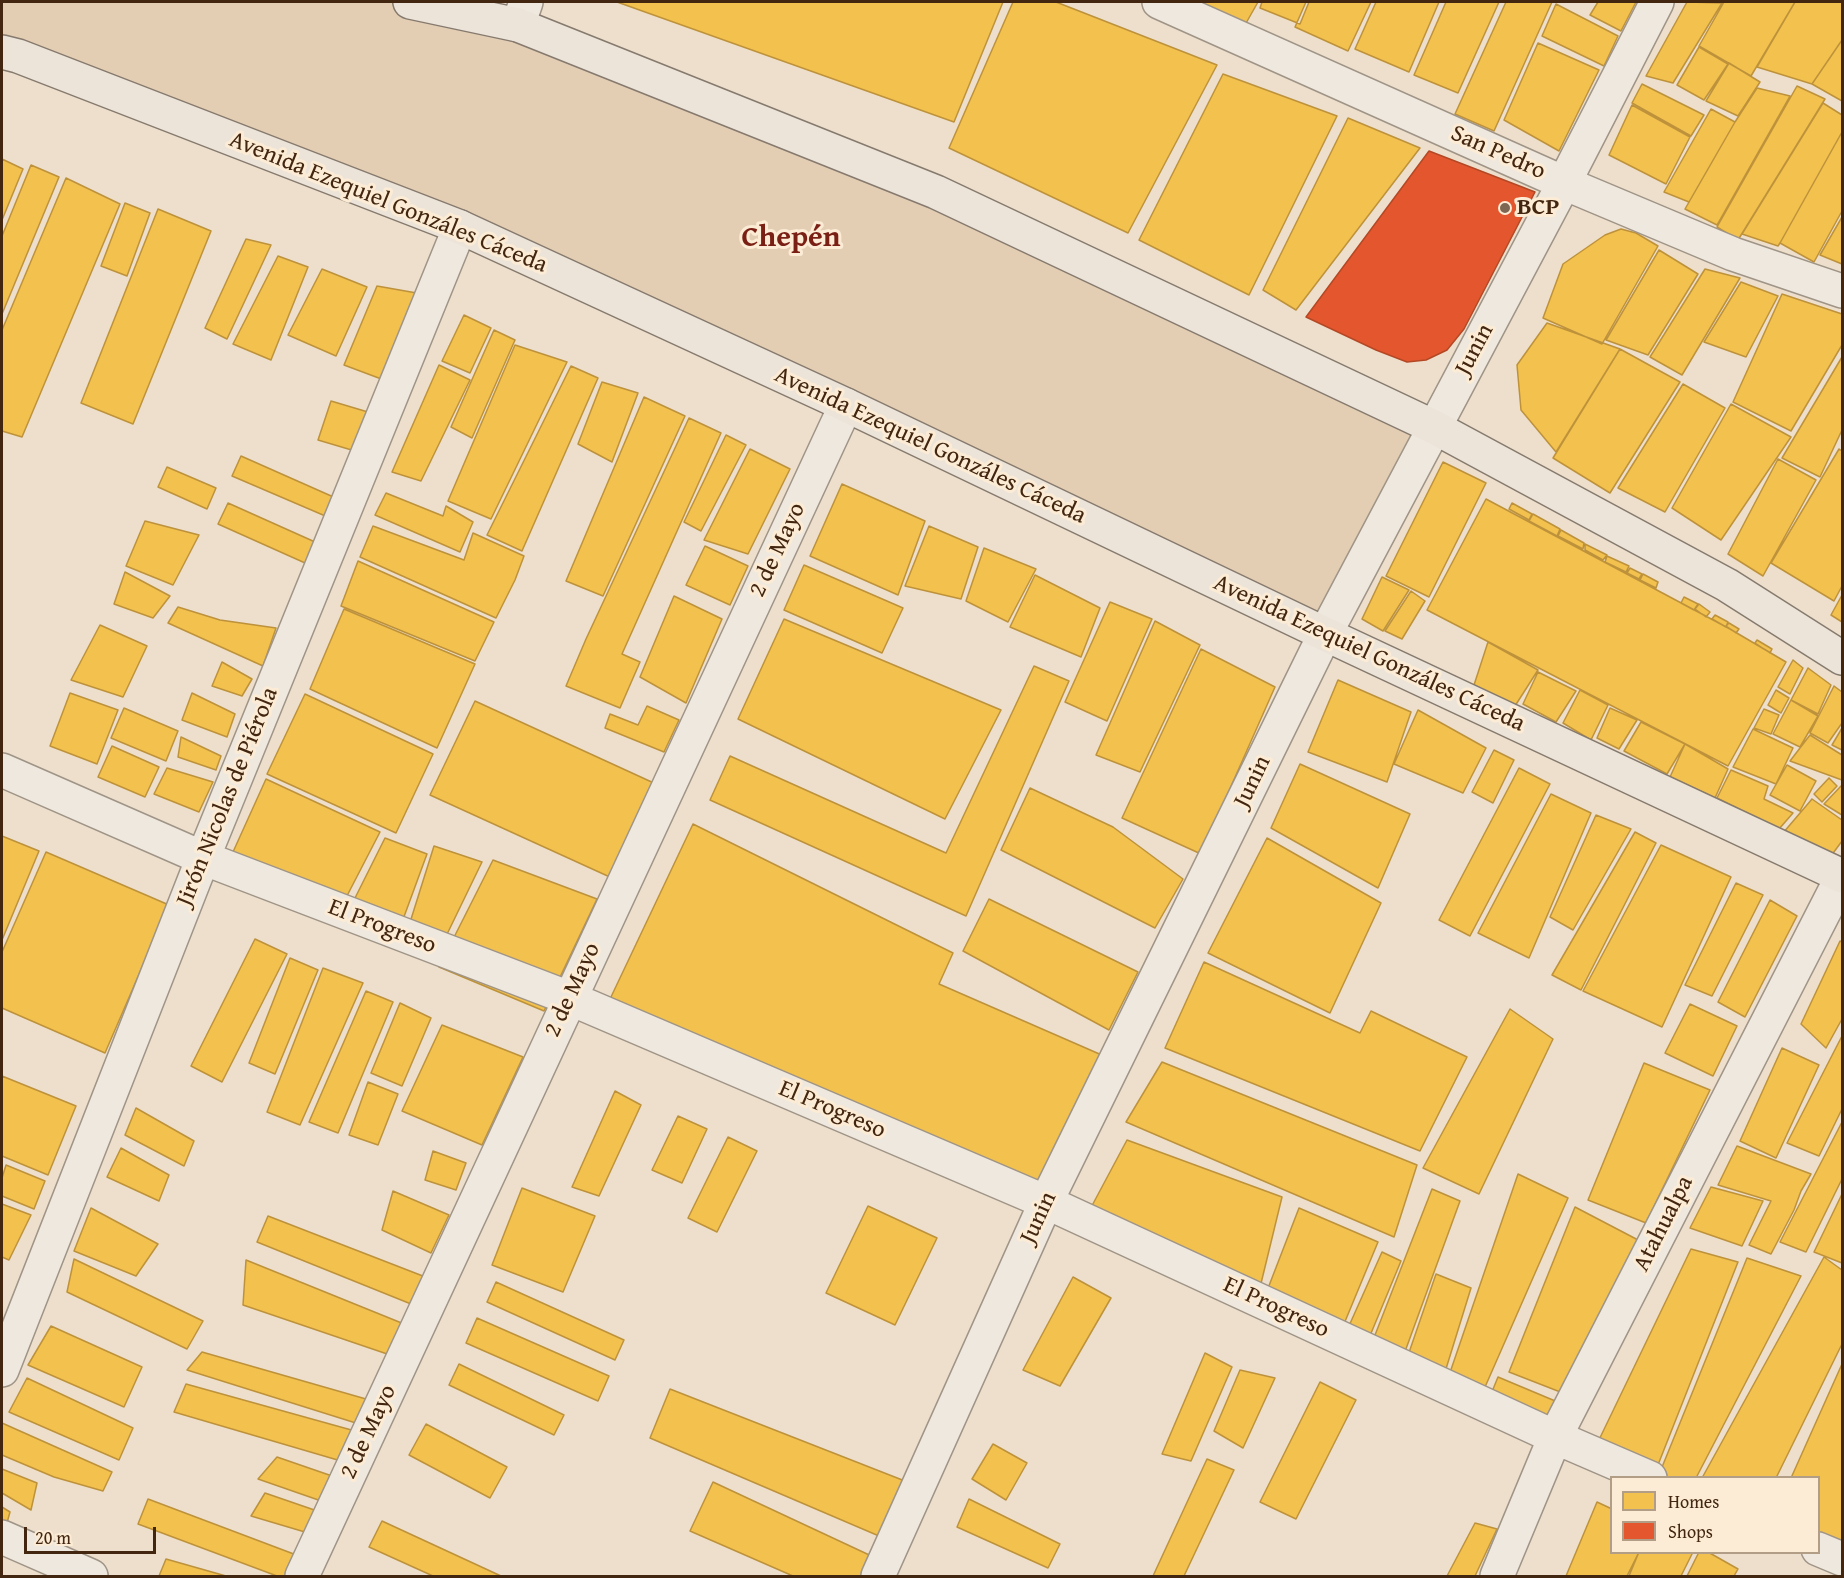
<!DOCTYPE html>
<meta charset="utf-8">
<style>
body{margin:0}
#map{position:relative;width:1844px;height:1578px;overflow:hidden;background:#eddfcc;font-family:"Gentium Book Plus",serif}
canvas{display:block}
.frame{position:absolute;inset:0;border:3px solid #432610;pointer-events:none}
.legend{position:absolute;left:1610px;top:1476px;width:210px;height:78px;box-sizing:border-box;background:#fcecd5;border:2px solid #b29d86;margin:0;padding:8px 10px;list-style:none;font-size:18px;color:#432610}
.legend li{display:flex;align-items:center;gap:12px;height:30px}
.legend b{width:30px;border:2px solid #b29d86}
.scale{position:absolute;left:24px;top:1527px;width:132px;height:27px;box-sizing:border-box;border:3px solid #432610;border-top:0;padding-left:8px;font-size:18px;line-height:21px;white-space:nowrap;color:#432610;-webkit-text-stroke:4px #fcecd5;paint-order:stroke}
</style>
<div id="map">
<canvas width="1844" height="1578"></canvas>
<div class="frame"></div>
<ul class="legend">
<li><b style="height:16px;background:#f2c14e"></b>Homes</li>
<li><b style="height:16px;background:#e4572e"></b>Shops</li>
</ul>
<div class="scale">20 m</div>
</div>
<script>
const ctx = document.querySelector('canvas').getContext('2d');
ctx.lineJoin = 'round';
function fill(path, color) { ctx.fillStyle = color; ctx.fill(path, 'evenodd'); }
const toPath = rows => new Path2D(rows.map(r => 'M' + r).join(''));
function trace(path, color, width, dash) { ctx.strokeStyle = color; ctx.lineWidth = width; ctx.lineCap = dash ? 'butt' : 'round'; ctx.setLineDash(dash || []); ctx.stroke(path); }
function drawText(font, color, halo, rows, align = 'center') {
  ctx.font = font + ' "Gentium Book Plus",serif'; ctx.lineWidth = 6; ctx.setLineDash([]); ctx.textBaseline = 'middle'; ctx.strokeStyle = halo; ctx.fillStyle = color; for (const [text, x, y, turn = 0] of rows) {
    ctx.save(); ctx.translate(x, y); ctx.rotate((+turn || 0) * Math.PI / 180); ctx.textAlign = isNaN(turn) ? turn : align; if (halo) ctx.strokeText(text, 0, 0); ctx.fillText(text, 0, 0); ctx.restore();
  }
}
fill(toPath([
 [2,2,410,2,518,25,1434,427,1325,634,846,405,2,52]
]), '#e3ceb4');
const homes = toPath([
 [617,2,1003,2,954,122,617,2],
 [1013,2,1056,2,1217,65,1128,233,949,148,1013,2],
 [1205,2,1258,2,1241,32,1200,11,1205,2],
 [1262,2,1309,2,1300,24,1260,8,1262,2],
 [1306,2,1371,2,1348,51,1295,27,1306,2],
 [1376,2,1439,2,1409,72,1355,49,1376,2],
 [1446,2,1499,2,1458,93,1414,75,1446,2],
 [1506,2,1552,2,1494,131,1455,114,1506,2],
 [1598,2,1636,2,1621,31,1590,15,1598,2],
 [1687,2,1722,3,1673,83,1646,76,1687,2],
 [1724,2,1795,2,1751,76,1699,46,1724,2],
 [1795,2,1842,2,1842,40,1812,84,1757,67,1795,2],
 [1556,4,1618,36,1604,66,1542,36,1556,4],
 [1842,40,1842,101,1812,84,1842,40],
 [1538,43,1599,70,1559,151,1504,120,1538,43],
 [1699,47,1728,64,1704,100,1677,85,1699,47],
 [1729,63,1760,82,1738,116,1706,101,1729,63],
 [1223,74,1337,116,1249,295,1139,240,1223,74],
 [1642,84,1704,115,1691,136,1632,103,1642,84],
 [1797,86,1825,99,1738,240,1717,227,1797,86],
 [1757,88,1790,96,1717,225,1685,209,1735,122,1757,88],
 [1823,103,1842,115,1842,132,1780,243,1778,246,1742,234,1823,103],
 [1632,105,1690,137,1666,184,1609,155,1632,105],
 [1711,109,1735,122,1689,202,1664,192,1711,109],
 [1348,118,1420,148,1296,310,1263,290,1348,118],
 [1842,132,1842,211,1814,262,1780,243,1842,132],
 [2,159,23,169,2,220,2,159],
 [31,165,59,177,2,314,2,236,31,165],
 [66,178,120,204,22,437,2,431,2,330,66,178],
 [125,203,150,213,127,276,101,266,125,203],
 [158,209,211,231,133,424,81,403,158,209],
 [1842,217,1842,264,1820,255,1842,217],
 [1621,229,1636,233,1658,246,1602,344,1543,318,1563,264,1605,235,1621,229],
 [246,239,271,245,227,339,205,328,246,239],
 [1659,250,1698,274,1648,355,1606,340,1659,250],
 [278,256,308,267,271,360,233,344,278,256],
 [322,269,367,287,336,356,288,335,322,269],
 [1705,269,1740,278,1682,375,1650,357,1705,269],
 [1741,282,1778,296,1746,357,1704,342,1741,282],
 [377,286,428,295,384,380,344,365,377,286],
 [1782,294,1842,314,1842,345,1791,431,1733,402,1782,294],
 [464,315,491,328,470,373,442,361,464,315],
 [1547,323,1620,349,1556,452,1521,410,1517,365,1547,323],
 [494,330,515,340,472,438,451,427,494,330],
 [515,345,567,362,491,519,448,501,515,345],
 [1620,349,1680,382,1610,493,1553,458,1620,349],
 [1842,357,1842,430,1820,477,1782,458,1842,357],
 [439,365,470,380,421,481,392,472,439,365],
 [571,366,598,378,522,551,487,535,571,366],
 [602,382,638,393,612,462,578,444,602,382],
 [1683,384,1725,408,1665,512,1618,488,1683,384],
 [644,397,685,416,603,596,566,581,644,397],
 [331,401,378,415,365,454,318,440,331,401],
 [1731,404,1791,437,1721,540,1672,508,1731,404],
 [689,418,721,433,622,654,640,662,620,708,566,686,586,639,689,418],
 [726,435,746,445,701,531,684,522,726,435],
 [750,449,790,469,748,554,704,540,750,449],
 [1839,449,1842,451,1842,586,1834,601,1771,563,1839,449],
 [241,456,338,499,330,518,232,476,241,456],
 [1778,459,1816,480,1763,576,1728,554,1778,459],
 [1443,462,1486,483,1429,597,1386,576,1443,462],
 [167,467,216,488,207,509,158,487,167,467],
 [842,484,925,521,898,595,810,556,842,484],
 [386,493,443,516,446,506,473,522,460,552,375,515,386,493],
 [1486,499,1730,629,1786,662,1728,766,1427,610,1486,499],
 [228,503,324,546,314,567,218,524,228,503],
 [1512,503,1532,514,1529,520,1509,509,1512,503],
 [1533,514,1560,529,1557,536,1529,521,1533,514],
 [145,521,199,535,173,585,126,566,145,521],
 [373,526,464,560,473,533,524,556,515,580,496,618,360,557,373,526],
 [929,526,978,547,961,599,905,586,929,526],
 [1561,530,1584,543,1583,549,1558,536,1561,530],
 [1585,544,1607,555,1603,560,1585,550,1585,544],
 [705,546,748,566,730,605,686,585,705,546],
 [984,548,1036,569,1008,622,966,601,984,548],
 [1607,556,1629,566,1626,572,1605,562,1607,556],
 [358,561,494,622,475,661,341,606,358,561],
 [804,565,903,608,882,653,784,610,804,565],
 [1630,568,1642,574,1639,579,1627,573,1630,568],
 [125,572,170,596,153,618,114,604,125,572],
 [1643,574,1658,582,1656,588,1640,580,1643,574],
 [1035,575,1100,608,1081,657,1010,627,1035,575],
 [1382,577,1409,590,1383,631,1362,619,1382,577],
 [1411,591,1425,601,1402,639,1385,631,1411,591],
 [1842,595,1842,622,1831,615,1842,595],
 [674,596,722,619,686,703,640,677,674,596],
 [1684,597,1698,604,1694,610,1681,603,1684,597],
 [1110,602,1152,619,1107,721,1065,702,1110,602],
 [1699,604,1710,612,1706,617,1695,609,1699,604],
 [178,607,220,620,276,628,263,666,168,623,178,607],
 [344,609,475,664,437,748,310,689,344,609],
 [1715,615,1728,622,1726,627,1712,619,1715,615],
 [784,619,1001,710,945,819,738,719,784,619],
 [1155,621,1200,645,1140,772,1096,755,1155,621],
 [1729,623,1739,629,1736,633,1726,626,1729,623],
 [100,625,147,646,123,697,71,680,100,625],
 [1757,640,1772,649,1770,653,1755,643,1757,640],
 [1488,642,1538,670,1515,706,1474,685,1488,642],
 [1201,649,1275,687,1201,854,1122,818,1201,649],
 [1793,660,1803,668,1790,694,1778,687,1793,660],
 [222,662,252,679,242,696,212,686,222,662],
 [1034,666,1069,681,966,916,710,800,730,756,946,853,1034,666],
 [1808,668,1831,685,1818,714,1791,700,1808,668],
 [1538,672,1576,691,1556,722,1523,704,1538,672],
 [1338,680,1411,712,1387,782,1308,752,1338,680],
 [1834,686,1842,692,1842,723,1828,743,1810,733,1834,686],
 [1580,690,1608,705,1591,740,1563,723,1580,690],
 [1776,690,1789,698,1781,713,1768,705,1776,690],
 [70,693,118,710,97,764,50,746,70,693],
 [192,693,235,714,227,737,182,720,192,693],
 [305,694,433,754,396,833,267,774,305,694],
 [1791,700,1818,716,1800,747,1773,734,1791,700],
 [475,701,656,784,612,878,430,795,475,701],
 [647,706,679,720,664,752,605,728,610,714,638,725,647,706],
 [124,708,178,731,166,761,111,738,124,708],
 [1610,708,1637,720,1619,749,1597,738,1610,708],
 [1764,709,1779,715,1771,734,1754,728,1764,709],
 [1418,710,1486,748,1463,793,1394,764,1418,710],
 [1641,722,1685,744,1667,774,1624,751,1641,722],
 [1842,728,1842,750,1832,745,1842,728],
 [1753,729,1793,748,1776,784,1733,767,1753,729],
 [1810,735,1842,755,1842,780,1790,761,1810,735],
 [181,737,221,756,216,770,178,757,181,737],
 [1685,744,1728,769,1715,798,1670,777,1685,744],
 [112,746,159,767,145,797,98,777,112,746],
 [1494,750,1514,760,1493,803,1472,792,1494,750],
 [1300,764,1410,814,1378,888,1271,828,1300,764],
 [1787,765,1816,781,1800,811,1770,795,1787,765],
 [167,768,213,782,199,812,154,794,167,768],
 [1519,768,1550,784,1470,936,1439,920,1519,768],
 [1731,770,1768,786,1764,799,1793,813,1779,829,1717,798,1731,770],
 [1829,778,1837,786,1822,802,1814,794,1829,778],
 [266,779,380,832,334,921,228,863,266,779],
 [1842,785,1842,815,1824,804,1842,785],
 [1030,788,1113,827,1183,879,1155,928,1001,850,1030,788],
 [1551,794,1591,813,1529,958,1478,933,1551,794],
 [1812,799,1842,820,1842,841,1831,856,1783,833,1812,799],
 [1596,815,1631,829,1573,930,1550,917,1596,815],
 [693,824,953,953,939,984,1104,1056,1038,1203,601,1018,693,824],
 [1635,832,1656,843,1581,990,1552,975,1635,832],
 [2,836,39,851,2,940,2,836],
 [385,838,427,854,394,944,343,922,385,838],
 [1267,838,1381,903,1330,1013,1208,953,1267,838],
 [1661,845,1731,877,1662,1027,1583,991,1661,845],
 [434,846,482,862,435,959,401,951,434,846],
 [46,852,169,905,105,1053,2,1008,2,952,46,852],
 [493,860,597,899,544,1011,439,967,493,860],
 [1736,883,1763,895,1712,996,1685,985,1736,883],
 [989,899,1138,972,1109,1030,963,951,989,899],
 [1770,900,1797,916,1745,1017,1718,1002,1770,900],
 [255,939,287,954,222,1082,191,1066,255,939],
 [1840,941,1842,942,1842,1019,1826,1048,1801,1024,1840,941],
 [290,958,318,970,275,1074,249,1063,290,958],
 [1204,962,1360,1033,1371,1011,1467,1057,1420,1151,1165,1048,1204,962],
 [323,968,363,983,300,1125,267,1112,323,968],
 [366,991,393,1002,338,1133,309,1122,366,991],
 [400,1003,431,1018,402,1086,371,1073,400,1003],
 [1690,1004,1737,1026,1713,1076,1665,1053,1690,1004],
 [1510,1009,1553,1039,1479,1194,1423,1168,1510,1009],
 [442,1025,523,1057,482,1145,402,1111,442,1025],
 [1842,1036,1842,1109,1819,1156,1787,1143,1842,1036],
 [1782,1048,1819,1065,1776,1158,1740,1141,1782,1048],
 [1162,1062,1417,1165,1394,1237,1126,1122,1162,1062],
 [1644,1063,1710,1090,1646,1223,1588,1200,1644,1063],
 [2,1076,76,1106,48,1175,2,1156,2,1076],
 [368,1082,398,1094,378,1145,349,1135,368,1082],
 [615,1091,641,1105,599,1196,572,1187,615,1091],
 [136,1108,194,1141,184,1166,125,1135,136,1108],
 [678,1116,707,1129,682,1183,652,1170,678,1116],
 [1842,1122,1842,1179,1806,1252,1780,1242,1842,1122],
 [728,1137,757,1151,717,1232,688,1218,728,1137],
 [1127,1140,1282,1197,1256,1304,1079,1230,1127,1140],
 [1737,1146,1811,1174,1801,1191,1794,1210,1771,1254,1749,1245,1771,1201,1718,1185,1737,1146],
 [121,1148,169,1175,159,1201,107,1177,121,1148],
 [433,1151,466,1163,456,1190,425,1180,433,1151],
 [6,1165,45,1181,34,1209,2,1196,2,1178,6,1165],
 [1518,1174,1568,1198,1478,1403,1444,1390,1518,1174],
 [1711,1187,1763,1201,1742,1246,1690,1228,1711,1187],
 [522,1188,595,1216,563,1292,492,1265,522,1188],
 [1432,1189,1460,1201,1399,1368,1368,1353,1432,1189],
 [393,1191,449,1215,431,1253,382,1230,393,1191],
 [1842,1194,1842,1263,1814,1252,1842,1194],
 [2,1204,31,1215,9,1260,2,1257,2,1204],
 [868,1206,937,1238,895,1325,826,1293,868,1206],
 [1575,1207,1640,1241,1568,1395,1509,1372,1575,1207],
 [91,1208,158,1244,136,1276,74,1251,91,1208],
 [1299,1208,1378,1242,1339,1336,1260,1309,1299,1208],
 [268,1216,428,1278,416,1306,257,1242,268,1216],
 [1691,1249,1738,1262,1654,1475,1596,1446,1691,1249],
 [1382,1252,1401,1261,1362,1355,1340,1346,1382,1252],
 [1824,1257,1842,1270,1842,1344,1776,1478,1702,1478,1824,1257],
 [1747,1258,1801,1276,1696,1478,1658,1477,1747,1258],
 [74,1259,203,1321,187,1349,67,1292,74,1259],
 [246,1260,409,1326,396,1357,243,1305,246,1260],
 [1436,1274,1471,1288,1441,1385,1403,1370,1436,1274],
 [1073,1277,1111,1298,1060,1386,1023,1370,1073,1277],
 [496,1282,624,1340,615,1360,487,1302,496,1282],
 [477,1318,609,1376,598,1401,466,1343,477,1318],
 [51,1326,142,1367,124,1407,28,1365,51,1326],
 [202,1352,366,1399,359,1424,187,1370,202,1352],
 [1205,1353,1232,1367,1191,1461,1162,1454,1205,1353],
 [459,1364,564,1415,554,1435,449,1385,459,1364],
 [1842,1364,1842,1548,1818,1537,1818,1478,1791,1478,1842,1364],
 [1240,1370,1275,1378,1243,1448,1214,1431,1240,1370],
 [1498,1377,1560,1403,1546,1437,1484,1411,1498,1377],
 [27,1378,133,1428,119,1460,9,1412,27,1378],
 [1320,1382,1356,1400,1296,1519,1260,1502,1320,1382],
 [186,1384,355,1431,341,1461,174,1412,186,1384],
 [670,1389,910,1483,886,1539,650,1438,670,1389],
 [2,1423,112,1472,103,1491,54,1477,2,1455,2,1423],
 [426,1424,507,1467,490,1498,409,1455,426,1424],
 [993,1444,1027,1463,1006,1500,972,1479,993,1444],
 [277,1457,335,1477,327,1503,258,1479,277,1457],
 [1207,1459,1234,1470,1184,1576,1153,1576,1207,1459],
 [2,1469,37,1483,31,1510,2,1493,2,1469],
 [713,1482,880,1560,872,1576,793,1576,690,1531,713,1482],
 [265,1493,326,1514,315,1535,251,1516,265,1493],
 [148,1499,307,1559,300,1576,277,1576,138,1524,148,1499],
 [969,1499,1060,1544,1048,1568,957,1527,969,1499],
 [1597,1502,1612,1509,1612,1552,1639,1552,1627,1576,1566,1576,1597,1502],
 [2,1507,10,1512,2,1541,2,1507],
 [382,1521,501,1576,433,1576,369,1547,382,1521],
 [1475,1523,1497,1529,1475,1576,1447,1576,1475,1523],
 [1639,1552,1693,1552,1681,1576,1629,1576,1639,1552],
 [1699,1552,1708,1552,1738,1569,1734,1576,1687,1576,1699,1552],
 [166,1559,226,1576,159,1576,166,1559]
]);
fill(homes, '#f2c14e');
trace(homes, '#be923b', 1.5);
const shops = toPath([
 [1429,151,1535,192,1464,329,1447,350,1426,360,1407,362,1376,350,1306,317,1429,151]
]);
fill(shops, '#e4572e');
trace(shops, '#b44825', 1.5);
const minor = toPath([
 [1159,2,1564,183,1733,254,1842,291],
 [518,25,526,2],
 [2,770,203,858,569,998,1046,1202,1555,1437,1650,1478],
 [2,1370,203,858,460,227],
 [2,1537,91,1576],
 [1818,1549,1842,1559],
 [302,1576,846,405],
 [878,1576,1046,1202,1325,634,1564,183,1657,2],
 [1497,1576,1555,1437,1842,877]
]);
const major = toPath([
 [410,2,518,25,936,192,1434,427,1727,585,1842,658],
 [2,52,18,56,460,227,846,405,1325,634,1842,876]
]);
trace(minor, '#9f9486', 36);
trace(major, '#867a6e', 36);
trace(minor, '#efe8df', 33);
trace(major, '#ece4d9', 33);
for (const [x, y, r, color] of [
 [1505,208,6,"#7e6752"]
]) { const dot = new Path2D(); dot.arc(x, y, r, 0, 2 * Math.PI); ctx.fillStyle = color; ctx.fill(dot); trace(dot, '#fcecd5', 2); }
drawText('24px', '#432610', '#fcecd5', [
 ["San Pedro",1498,153,24],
 ["Avenida Ezequiel Gonzáles Cáceda",388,203,22],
 ["Junin",1475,350,-62],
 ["Avenida Ezequiel Gonzáles Cáceda",930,446,25],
 ["2 de Mayo",778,550,-65],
 ["Avenida Ezequiel Gonzáles Cáceda",1369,654,25],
 ["Junin",1253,782,-64],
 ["Jirón Nicolas de Piérola",228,797,-68],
 ["El Progreso",382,927,21],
 ["2 de Mayo",573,990,-65],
 ["El Progreso",832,1110,23],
 ["Junin",1039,1218,-65],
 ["Atahualpa",1664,1224,-63],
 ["El Progreso",1276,1308,25],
 ["2 de Mayo",369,1432,-65]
]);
drawText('bold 24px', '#432610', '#fcecd5', [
 ["BCP",1517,208]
], 'left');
drawText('bold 30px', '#7a1f14', '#fcecd5', [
 ["Chepén",791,238]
]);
</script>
